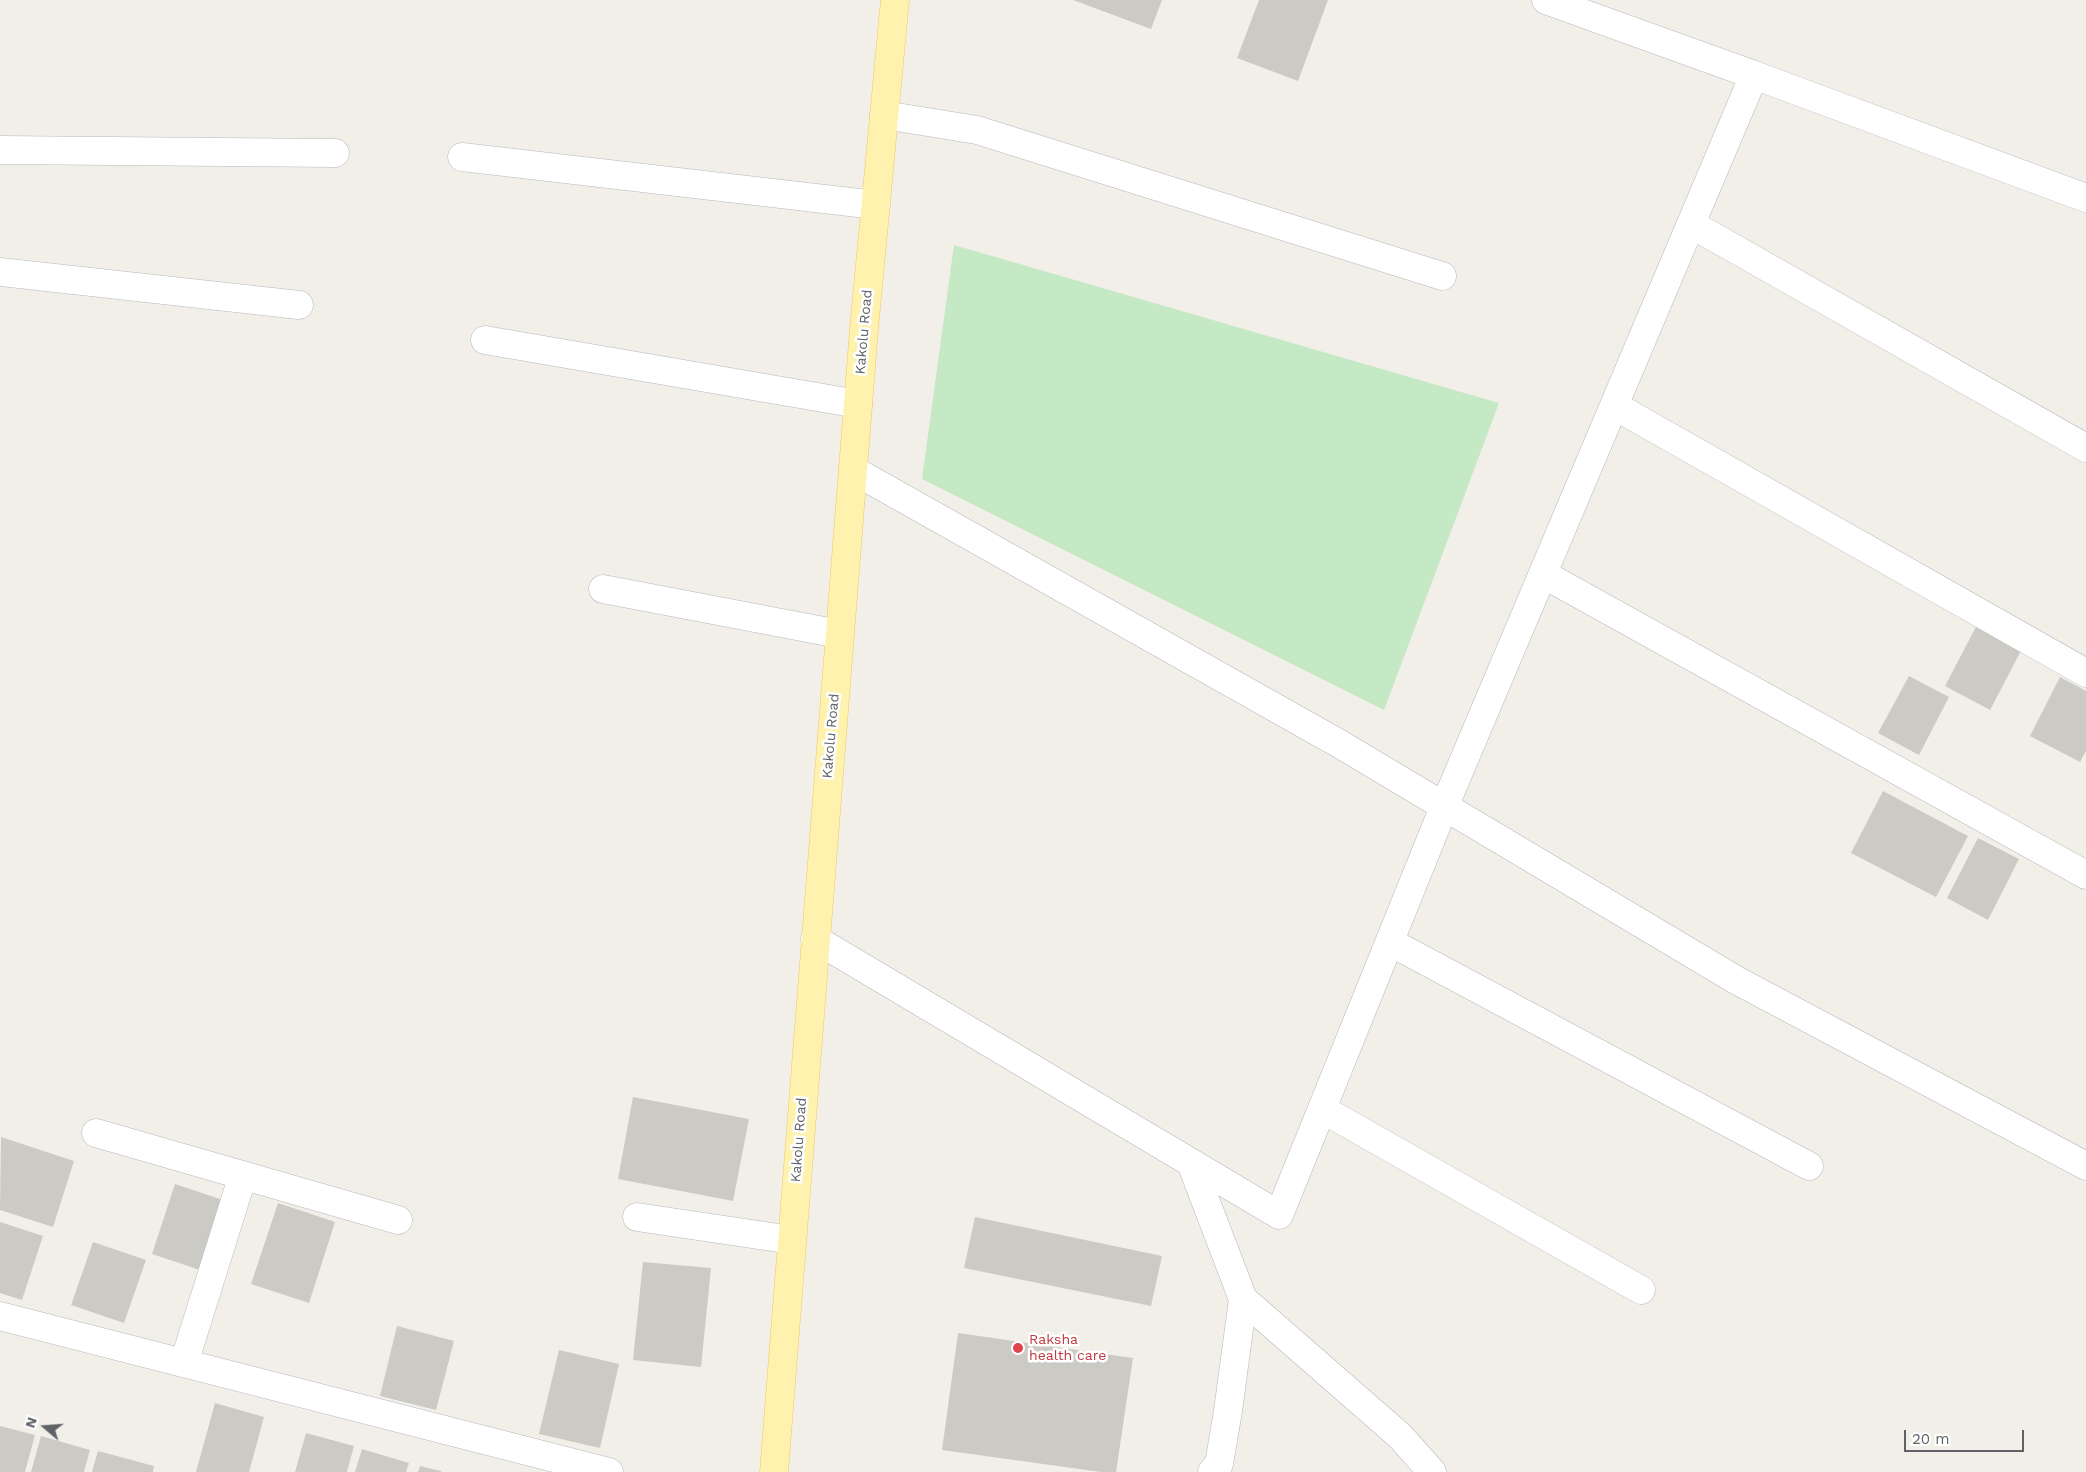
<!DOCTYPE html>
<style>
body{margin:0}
#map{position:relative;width:2086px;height:1472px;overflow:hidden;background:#f1efe8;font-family:"Work Sans",sans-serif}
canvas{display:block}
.north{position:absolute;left:20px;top:1402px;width:50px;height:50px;-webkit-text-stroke:4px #fff;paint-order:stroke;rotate:288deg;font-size:14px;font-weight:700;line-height:20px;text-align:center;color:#5f6368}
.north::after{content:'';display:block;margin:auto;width:18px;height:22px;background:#5f6368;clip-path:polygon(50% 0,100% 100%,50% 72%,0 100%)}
.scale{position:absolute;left:1904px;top:1430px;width:120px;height:22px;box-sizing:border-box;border:2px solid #5f6368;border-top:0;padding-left:6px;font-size:15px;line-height:18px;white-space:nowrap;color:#5f6368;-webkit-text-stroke:4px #fff;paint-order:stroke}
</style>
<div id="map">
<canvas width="2086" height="1472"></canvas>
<div class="north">N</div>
<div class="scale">20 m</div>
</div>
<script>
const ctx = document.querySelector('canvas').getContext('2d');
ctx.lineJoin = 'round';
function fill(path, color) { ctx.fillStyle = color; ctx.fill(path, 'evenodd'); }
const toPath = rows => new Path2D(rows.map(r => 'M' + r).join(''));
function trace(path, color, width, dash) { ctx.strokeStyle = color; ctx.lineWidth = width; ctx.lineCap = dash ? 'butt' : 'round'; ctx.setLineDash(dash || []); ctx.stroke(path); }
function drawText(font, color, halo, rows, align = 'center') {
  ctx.font = font + ' "Work Sans",sans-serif'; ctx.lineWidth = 5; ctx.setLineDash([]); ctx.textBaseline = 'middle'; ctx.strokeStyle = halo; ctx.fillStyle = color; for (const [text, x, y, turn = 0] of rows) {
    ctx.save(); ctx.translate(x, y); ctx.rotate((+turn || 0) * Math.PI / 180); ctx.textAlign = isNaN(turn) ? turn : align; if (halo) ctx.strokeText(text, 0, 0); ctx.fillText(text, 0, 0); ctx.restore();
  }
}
fill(toPath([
 [954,245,1499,403,1384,710,922,479]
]), '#c5e8c5');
fill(toPath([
 [1073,0,1162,0,1151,29],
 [1259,0,1328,0,1298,81,1237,58],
 [1978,623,2023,647,1990,710,1945,686],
 [1909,676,1949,697,1919,755,1878,733],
 [2060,677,2086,691,2086,751,2080,762,2030,736],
 [1883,791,1968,836,1936,897,1851,853],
 [1978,838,2019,859,1988,920,1947,898],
 [633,1097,749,1119,733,1201,618,1179],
 [1,1137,74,1161,53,1227,0,1210],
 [175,1184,226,1201,203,1271,152,1254],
 [278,1203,335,1222,309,1303,251,1284],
 [975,1217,1162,1256,1151,1306,964,1268],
 [0,1222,43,1236,22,1300,0,1293],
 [93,1242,146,1260,124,1323,71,1305],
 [643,1262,711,1268,701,1367,633,1360],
 [397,1326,454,1341,436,1410,380,1396],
 [958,1333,1133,1358,1116,1472,1101,1472,942,1450],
 [559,1350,619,1364,600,1448,539,1434],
 [215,1403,264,1417,249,1472,196,1472],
 [0,1426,35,1435,25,1472,0,1472],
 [306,1433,354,1446,347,1472,295,1472],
 [41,1436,90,1450,84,1472,31,1472],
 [362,1449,409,1463,406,1472,355,1472],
 [98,1451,154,1466,153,1472,92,1472],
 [420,1466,441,1471,441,1472,418,1472]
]), '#cccac5');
const minor = toPath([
 [1754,75,2086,198],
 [884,115,977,130,1442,276],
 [0,150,335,153],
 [462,157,876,205],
 [1691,224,2086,448],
 [0,272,299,305],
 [485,340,858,404],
 [1615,406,2086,673],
 [853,470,1338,743,1736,980,2086,1166],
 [1543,574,2086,875],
 [603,589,839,634],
 [815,939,1279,1215,1444,807,1754,75,1546,0],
 [1390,942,1809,1166],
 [1322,1109,1641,1290],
 [96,1133,398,1220],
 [1191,1163,1243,1299,1400,1436,1432,1472],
 [637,1217,792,1240],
 [0,1316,609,1472],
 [184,1363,243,1175],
 [1212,1472,1219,1464,1228,1411,1243,1299]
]);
const major = toPath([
 [774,1472,864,329,895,0]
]);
trace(minor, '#b5b8bc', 29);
trace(major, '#f2c960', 29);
trace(minor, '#fff', 28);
trace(major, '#fff2af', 28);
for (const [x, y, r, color] of [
 [1018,1348,6,"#e0444e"]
]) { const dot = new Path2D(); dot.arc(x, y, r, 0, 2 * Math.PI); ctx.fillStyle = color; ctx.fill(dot); trace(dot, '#fff', 2); }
drawText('14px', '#5f6368', '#fff', [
 ["Kakolu Road",864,332,-85],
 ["Kakolu Road",831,736,-85],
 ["Kakolu Road",799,1140,-86]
]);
drawText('14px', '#be3a42', '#fff', [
 ["Raksha",1029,1340],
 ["health care",1029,1356]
], 'left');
</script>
